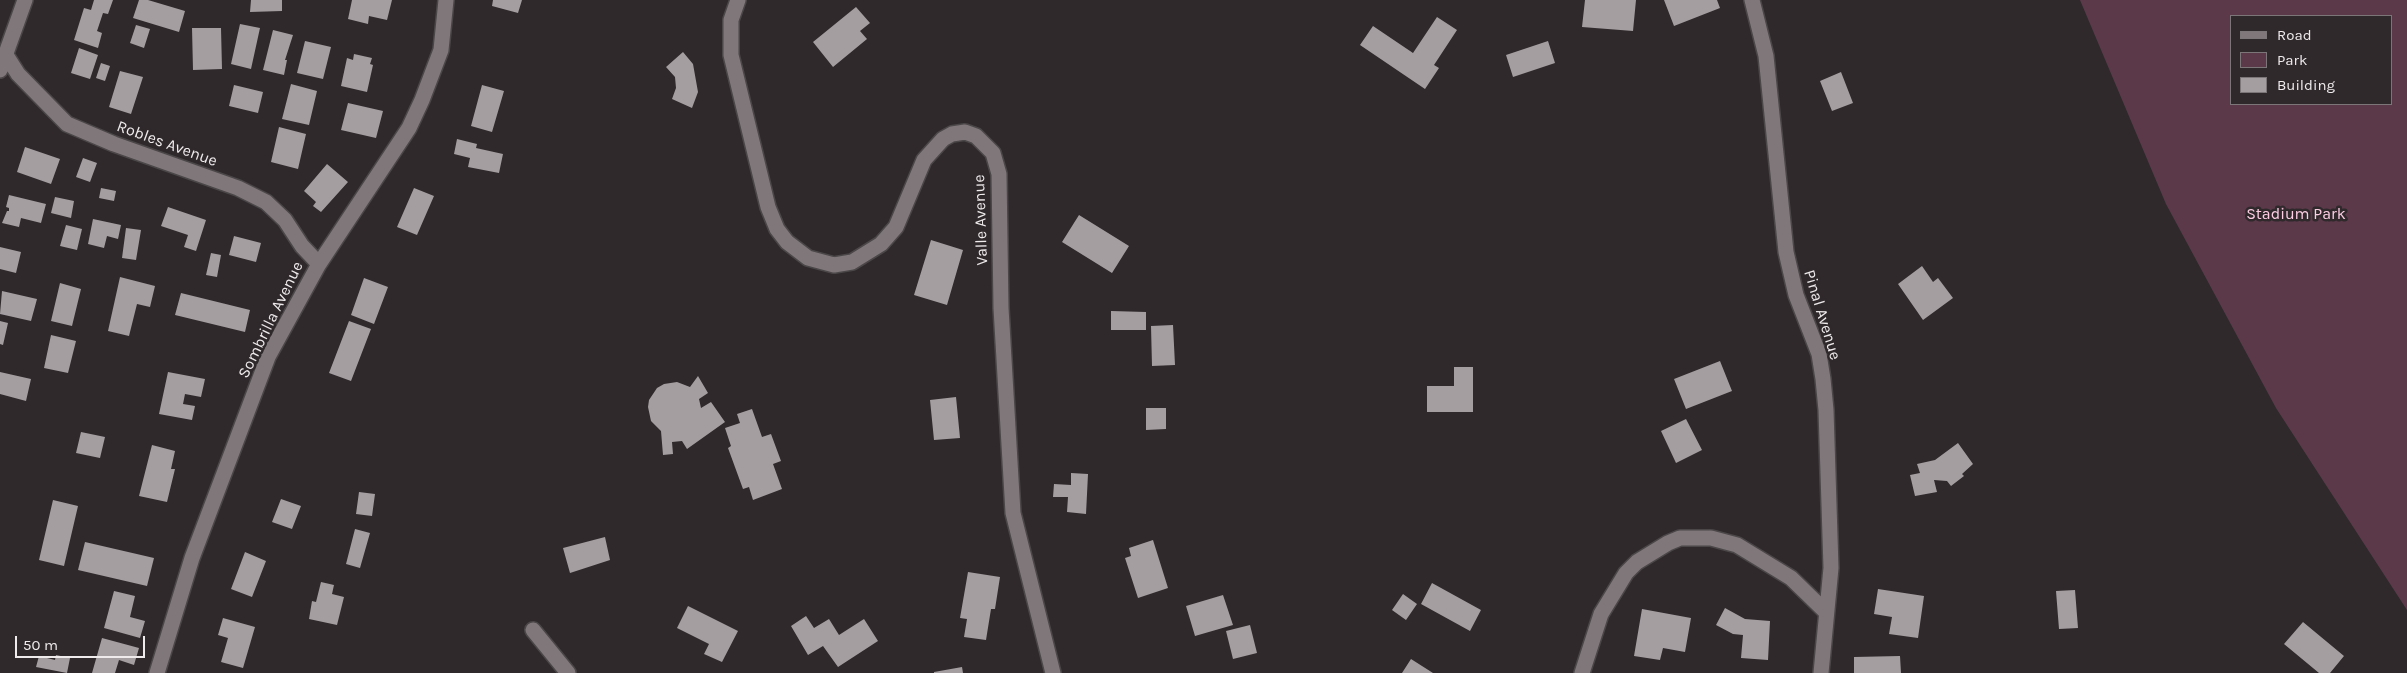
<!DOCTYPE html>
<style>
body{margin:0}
#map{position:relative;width:2407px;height:673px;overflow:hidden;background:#2f292c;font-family:Karla,sans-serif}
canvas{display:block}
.legend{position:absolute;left:2230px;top:15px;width:162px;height:90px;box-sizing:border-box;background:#2f292c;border:1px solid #7c7679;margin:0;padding:6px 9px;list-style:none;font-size:15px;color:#efeaec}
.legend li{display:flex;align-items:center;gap:10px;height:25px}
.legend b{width:25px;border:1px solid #7c7679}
.scale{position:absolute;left:15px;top:636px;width:130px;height:22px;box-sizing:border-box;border:2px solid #efeaec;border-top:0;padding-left:6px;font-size:15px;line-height:18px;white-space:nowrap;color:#efeaec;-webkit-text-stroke:4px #2f292c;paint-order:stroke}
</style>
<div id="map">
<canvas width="2407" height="673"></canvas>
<ul class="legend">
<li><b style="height:6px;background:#7f777a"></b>Road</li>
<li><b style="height:14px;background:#5c3949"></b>Park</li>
<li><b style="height:14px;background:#a59ea1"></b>Building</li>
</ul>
<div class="scale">50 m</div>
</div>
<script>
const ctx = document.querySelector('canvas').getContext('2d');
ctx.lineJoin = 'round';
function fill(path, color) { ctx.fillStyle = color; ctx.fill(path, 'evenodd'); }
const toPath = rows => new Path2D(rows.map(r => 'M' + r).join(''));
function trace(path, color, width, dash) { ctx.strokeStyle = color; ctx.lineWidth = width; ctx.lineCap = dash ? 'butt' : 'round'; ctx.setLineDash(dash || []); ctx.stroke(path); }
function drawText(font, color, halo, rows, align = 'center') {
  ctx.font = font + ' Karla,sans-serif'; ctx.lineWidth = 5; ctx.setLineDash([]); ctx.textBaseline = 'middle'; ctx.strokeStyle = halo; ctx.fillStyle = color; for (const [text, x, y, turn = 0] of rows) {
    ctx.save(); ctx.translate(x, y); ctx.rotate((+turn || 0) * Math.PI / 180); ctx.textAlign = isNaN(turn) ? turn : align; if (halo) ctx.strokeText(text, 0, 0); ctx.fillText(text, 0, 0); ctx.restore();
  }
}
fill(toPath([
 [2080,0,2407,0,2407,610,2276,408,2166,204],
 [2231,16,2391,16,2391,104,2231,104]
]), '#5c3949');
fill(toPath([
 [94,0,113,0,108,14,103,13,97,31,102,33,98,48,74,40,84,8,91,10],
 [139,0,148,0,185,11,179,32,133,18],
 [251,0,282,0,282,11,250,12],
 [352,0,392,0,387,20,369,16,368,24,348,19],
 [493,0,522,0,518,13,492,6],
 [1585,0,1636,0,1633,31,1582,27],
 [1664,0,1717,0,1720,8,1674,26],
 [856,7,870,23,860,31,867,39,833,67,813,42],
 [1437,17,1457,30,1434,65,1439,68,1425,89,1360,45,1373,26,1413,53],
 [240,24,260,28,251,69,231,64],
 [136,25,150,29,144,48,130,43],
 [192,28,221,28,222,69,193,70],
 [273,30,293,35,285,60,287,60,284,75,263,70],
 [305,41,331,47,323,79,297,73],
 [1548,41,1555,63,1513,77,1506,55],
 [79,48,98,55,90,79,71,73],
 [683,52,693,64,698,92,692,108,672,99,676,88,675,77,666,67],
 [354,54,372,58,370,64,373,65,367,92,341,86,347,58,353,60],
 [101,63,110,66,105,81,96,78],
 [120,71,143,77,131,114,109,107],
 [1841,72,1853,103,1832,111,1820,81],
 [291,84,317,91,309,125,282,119],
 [234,85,263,92,258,113,229,106],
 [482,85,504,91,492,132,471,126],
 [348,103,383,111,376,138,341,130],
 [279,127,306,134,298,169,271,162],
 [457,139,477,144,476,148,503,154,499,173,468,167,470,158,454,154],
 [25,147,60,159,51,184,17,172],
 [83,158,97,163,90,182,76,177],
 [327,164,348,182,321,212,313,206,316,202,304,191],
 [101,188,116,191,114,201,99,198],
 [414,188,434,196,417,235,397,227],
 [9,195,46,204,41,223,21,218,19,227,2,223,7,211,9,211,9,208,6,207],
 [55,197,74,201,71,218,51,213],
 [168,207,206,220,196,251,184,247,188,235,161,226],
 [1079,215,1129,246,1112,273,1062,242],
 [93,219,121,225,118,239,107,236,104,248,88,244],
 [66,225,82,229,77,250,60,246],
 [126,228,141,230,136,260,122,258],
 [234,236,261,243,256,262,229,255],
 [931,240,963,250,947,305,914,295],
 [0,247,21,252,16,273,0,269],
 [211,253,221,255,217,277,206,275],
 [1922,266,1933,282,1938,278,1953,298,1923,320,1898,284],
 [120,277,155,286,150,307,137,304,129,336,108,331],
 [364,278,388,287,374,324,351,315],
 [60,283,81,289,72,326,51,321],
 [2,291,37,299,31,321,0,314],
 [181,293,250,310,245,332,175,315],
 [1111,311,1146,312,1146,330,1111,330],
 [0,321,8,323,3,345,0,344],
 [349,321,371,329,351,381,329,373],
 [1173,325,1175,365,1152,366,1151,326],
 [51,335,76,341,68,373,44,368],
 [1720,361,1732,391,1686,409,1674,379],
 [1454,367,1473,367,1473,412,1427,412,1427,386,1454,386],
 [0,372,31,379,26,401,0,394],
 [168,372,205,379,201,397,185,394,183,404,195,406,192,420,159,414],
 [698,376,708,393,699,399,701,408,711,402,725,422,687,449,682,441,672,442,673,454,663,455,661,431,651,421,648,407,649,400,657,388,664,384,677,382,690,387],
 [956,397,960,438,934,440,930,400],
 [1146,408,1166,408,1166,429,1146,430],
 [752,409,762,437,771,434,781,461,773,464,782,489,753,500,749,487,743,489,728,448,731,446,725,428,740,423,737,414],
 [1686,419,1702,450,1676,463,1661,431],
 [81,432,105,437,100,458,76,453],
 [1958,443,1973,464,1962,474,1964,476,1951,486,1947,481,1934,480,1937,492,1915,496,1910,475,1920,473,1917,464,1935,460],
 [152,445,175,451,171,469,175,469,167,502,139,496],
 [1071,473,1088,474,1086,514,1067,512,1068,497,1053,497,1054,484,1071,485],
 [359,492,375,494,372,516,356,514],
 [281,499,301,506,292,529,272,522],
 [53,500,78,506,64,566,39,560],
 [355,529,370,533,360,568,346,564],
 [605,537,610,560,570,573,563,548],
 [1153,540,1168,588,1138,598,1125,558,1131,556,1129,548],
 [85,542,154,558,147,586,78,570],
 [245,552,266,561,252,597,231,589],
 [968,572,1000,577,995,609,991,609,986,640,964,637,967,619,960,618],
 [321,582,334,585,332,594,344,597,337,625,309,619,312,601,316,602],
 [1432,583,1481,610,1470,631,1421,604],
 [1878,589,1924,596,1918,638,1889,634,1892,617,1874,614],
 [2075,590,2078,628,2059,629,2056,591],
 [114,591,135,596,130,617,145,621,140,638,104,628],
 [1403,594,1417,604,1406,620,1392,610],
 [1223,595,1233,625,1195,636,1186,606],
 [688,606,738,631,722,662,704,654,709,644,677,628],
 [1725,608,1745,619,1770,621,1768,660,1741,658,1743,635,1733,634,1716,625],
 [1642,609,1691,618,1685,652,1663,648,1660,660,1634,656],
 [806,616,814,628,829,619,839,635,864,619,878,641,838,667,823,646,808,655,791,626],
 [223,618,255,627,243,668,221,662,228,638,218,635],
 [2303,622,2344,656,2330,673,2319,673,2284,644],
 [1250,625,1257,653,1233,659,1226,631],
 [102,638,139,648,134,665,119,660,115,673,92,673],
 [56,655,70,658,67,673,36,667,39,656,55,660],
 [1900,656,1901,673,1854,673,1854,657],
 [1411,659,1433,673,1402,673],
 [962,667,963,673,934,673,934,672]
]), '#a59ea1');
const street = toPath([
 [738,0,731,20,731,55,768,207,777,229,787,242,808,258,834,265,852,262,881,244,896,227,924,160,943,139,952,134,965,132,976,136,993,153,999,174,1001,308,1013,513,1053,673],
 [1752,0,1766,56,1786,252,1796,295,1819,354,1823,379,1826,410,1831,568,1821,673],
 [6,55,18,74,67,124,114,144,238,188,266,202,285,220,302,246,319,264],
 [0,70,25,0],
 [533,630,568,673],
 [157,673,192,558,268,357,319,264,409,128,422,100,441,50,446,0],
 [1582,673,1601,614,1626,573,1637,562,1668,543,1680,538,1711,538,1737,545,1791,578,1826,612]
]);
trace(street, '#4b4648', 18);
trace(street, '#7f777a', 15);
drawText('16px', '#efeaec', '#2f292c', [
 ["Robles Avenue",167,144,20],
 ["Valle Avenue",981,220,-92],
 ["Pinal Avenue",1822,315,73],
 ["Sombrilla Avenue",271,320,-64]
]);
drawText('16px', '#fdcde2', '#2f292c', [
 ["Stadium Park",2296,214]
]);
</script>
